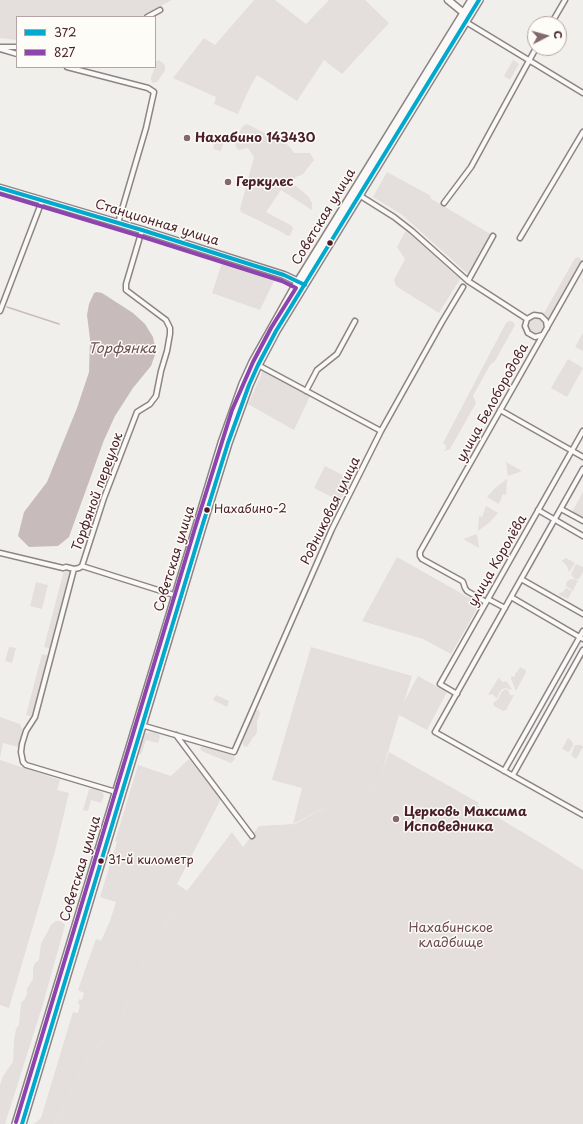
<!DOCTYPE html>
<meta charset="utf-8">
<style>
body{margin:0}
#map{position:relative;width:583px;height:1124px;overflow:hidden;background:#f1efec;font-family:"Playpen Sans",sans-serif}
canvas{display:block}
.legend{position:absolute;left:16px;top:16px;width:140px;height:52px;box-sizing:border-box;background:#fdfcf7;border:1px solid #b5a4a5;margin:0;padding:5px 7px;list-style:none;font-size:12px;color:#4a1f2b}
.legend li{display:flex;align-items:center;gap:8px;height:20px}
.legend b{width:20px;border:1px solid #b5a4a5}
.north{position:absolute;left:527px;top:16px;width:40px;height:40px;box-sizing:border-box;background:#fdfcf7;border:1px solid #b5a4a5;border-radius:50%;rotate:84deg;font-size:11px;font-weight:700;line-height:16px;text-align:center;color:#4a1f2b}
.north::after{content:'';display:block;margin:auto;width:14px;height:18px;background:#84686f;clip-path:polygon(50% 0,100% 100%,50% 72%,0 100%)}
</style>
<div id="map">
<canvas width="583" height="1124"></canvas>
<ul class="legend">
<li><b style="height:5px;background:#00a9ce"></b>372</li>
<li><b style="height:5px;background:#8e44ad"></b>827</li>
</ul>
<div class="north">С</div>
</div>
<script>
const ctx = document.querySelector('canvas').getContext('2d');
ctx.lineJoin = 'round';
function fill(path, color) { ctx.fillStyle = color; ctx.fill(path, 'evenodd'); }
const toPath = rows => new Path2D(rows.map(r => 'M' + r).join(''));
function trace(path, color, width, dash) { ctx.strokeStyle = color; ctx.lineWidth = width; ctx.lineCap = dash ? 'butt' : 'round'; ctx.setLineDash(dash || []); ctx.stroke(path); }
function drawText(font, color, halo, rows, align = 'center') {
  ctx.font = font + ' "Playpen Sans",sans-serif'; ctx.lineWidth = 3; ctx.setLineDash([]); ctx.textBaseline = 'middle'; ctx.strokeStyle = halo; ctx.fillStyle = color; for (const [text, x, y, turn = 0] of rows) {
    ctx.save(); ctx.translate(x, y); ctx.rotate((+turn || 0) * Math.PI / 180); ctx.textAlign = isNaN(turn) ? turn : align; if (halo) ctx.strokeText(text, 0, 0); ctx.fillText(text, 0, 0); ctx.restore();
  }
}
fill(toPath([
 [0,0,172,0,139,17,17,17,17,40,0,38],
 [254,0,275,0,306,24,329,0,365,0,389,23,342,74,324,60,297,101,257,75,250,87,238,114,214,104,216,97,173,78,204,38,215,45],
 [387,172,431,196,430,198,492,235,468,274,401,214,373,197],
 [405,232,409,233,460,279,439,313,396,286,394,280,405,259,397,247],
 [223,260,276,277,260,310,212,293],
 [325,466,351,479,340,501,314,488],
 [583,492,583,518,572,512],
 [397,557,480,604,451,654,423,639,362,621],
 [311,647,412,676,404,702,418,676,447,692,427,730,399,715,382,772,374,788,364,792,362,789,293,824,302,788,272,780],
 [0,717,20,724,23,732,18,747,3,743,0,758],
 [189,759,221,799,177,884,187,891,144,958,122,1019,88,1057,55,1124,34,1124,41,1118,73,1012,78,1013,80,1005,78,1004,79,999,82,1000,84,993,78,990,96,939,101,941,110,921,116,902,100,897,117,842,115,841,138,765,171,776],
 [0,760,60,780,57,790,69,793,55,851,9,1008,0,1005]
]), '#e4dedd');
fill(toPath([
 [159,60,165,65,165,69,164,72,157,82,153,83,151,80,151,77,155,67,155,62],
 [513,60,519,64,510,80,504,76],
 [246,124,249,125,276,139,283,141,290,147,294,153,310,153,314,160,303,174,296,177,291,182,308,196,312,203,312,210,281,190,266,212,292,226,293,229,290,236,286,235,280,231,241,212,240,209,254,157,248,148,238,150,236,147,235,143,242,127],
 [216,136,225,138,221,151,213,149],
 [579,257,581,260,581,262,549,319,544,313,575,258],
 '528 326a8 8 0 1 1 16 0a8 8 0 1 1-16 0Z',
 [509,321,513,322,515,325,495,361,490,365,473,396,476,403,450,449,445,451,444,450,446,449,446,446,443,443,506,323],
 [583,333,583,351,575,347],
 [568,359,583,368,567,397,551,388],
 [263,371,310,396,294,430,248,404],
 [506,462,522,471,508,476],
 [507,479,506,495,503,494,499,504,487,497,495,488],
 [486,506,498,513,490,522,478,531,479,516,482,517],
 [477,534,479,548,463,539],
 [566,558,575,563,569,572,567,566,562,561,564,559],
 [576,564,583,567,583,572,579,579,574,579,571,574],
 [64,570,71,572,51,649,44,647],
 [423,574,434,579,427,591,417,586],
 [571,579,578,580,573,591,571,589,567,587,566,585,567,581],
 [36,582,48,585,42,609,30,606],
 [416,587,425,592,418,604,409,599],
 [566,588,572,591,568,599,559,595,559,593,563,592],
 [9,647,16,648,12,663,5,661],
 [42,654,49,656,34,717,26,715],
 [520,667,526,670,526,672,516,691,511,679,511,677,515,676,515,673,517,672],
 [499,677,501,681,504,682,506,681,512,689,510,690,506,688,502,689,499,693,497,698,496,698,493,694,488,695],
 [506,689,509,691,509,693,510,695,514,695,506,710,503,711,494,706,493,703,498,699,502,691],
 [216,695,229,701,227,707,213,700],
 [255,710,259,710,260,714,257,721,257,732,255,736,252,738,251,741,247,747,243,746,243,741],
 [151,732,159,734,160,737,158,743,146,740,141,755,139,754,138,749,142,737,146,733],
 [568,738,572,741,573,745,570,751,568,752,562,749],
 [575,745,581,745,583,747,576,759,571,755],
 [203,746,234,756,235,759,231,763,204,752,201,750,200,748],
 [389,752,479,803,477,805,544,845,583,870,583,1124,55,1124,88,1057,122,1019,144,958,187,891,232,832,243,847,259,826,295,824,362,788,364,792,374,788,382,772],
 [89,789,94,789,101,792,103,793,104,796,101,803,91,800,88,811,83,810],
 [56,921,61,921,65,925,43,1004,5,1124,0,1124,0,1085,3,1076,13,1062,14,1040,16,1029,19,1025,21,1003,25,999,27,994,27,989,33,979,33,968,35,963,39,960,41,944,51,925]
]), '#e4dedc');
fill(toPath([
 [97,292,102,293,133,313,145,324,153,337,156,352,151,366,133,388,115,416,104,440,69,537,58,546,29,547,18,536,24,512,47,482,77,408,89,372,90,339,87,315,89,304,94,293]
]), '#c8bbbb');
trace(toPath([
 [7,307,59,324]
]), '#c8bbbb', 1.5);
const street = toPath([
 [147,17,160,10],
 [466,22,583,93],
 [551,24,565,0],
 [0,47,17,47],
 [0,49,17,54],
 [67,67,148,88,154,92,146,128,118,223],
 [359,195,394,217,412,231,468,281,527,319],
 [444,203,471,167,536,48],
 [520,238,583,132],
 [468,281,493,236],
 [0,311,42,201],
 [542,335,535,337,528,333,525,326,527,319,534,315,541,316,546,321,547,328],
 [258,365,381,431],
 [306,391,317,370,337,354,355,321],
 [500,410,583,457],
 [583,469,435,732,583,815],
 [561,509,583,521],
 [538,510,583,536],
 [0,553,63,568,66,567,74,569],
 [82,566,177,596],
 [521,579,583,614],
 [511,597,583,639],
 [488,599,505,608],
 [486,602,467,591,465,588,463,582,462,581,422,559,420,556,420,552,583,264],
 [457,694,440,684,583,431],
 [141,725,234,752,332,529,381,431,442,322,463,287],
 [176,735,252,836],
 [504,771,583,631],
 [513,775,583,650],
 [116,792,26,765,23,762,21,752,22,744,26,731,35,717,74,569,79,568,82,566,104,498,137,412,150,404,156,396,161,371,167,351,170,334,170,328,166,320,126,290,126,284,142,230]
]);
const secondary = toPath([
 [448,0,465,14],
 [0,188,142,230,284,275,301,283]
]);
const primary = toPath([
 [16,1124,222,443,243,384,253,362,298,282,472,0],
 [22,1124,201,530,228,443,249,385,258,365,276,331,479,0]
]);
trace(street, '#8d8485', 7);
trace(secondary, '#8d8485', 9);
trace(primary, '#8d8485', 10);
trace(street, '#faf9f7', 4);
trace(secondary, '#faf9f7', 6);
trace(primary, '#faf9f7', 7);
trace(toPath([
 [0,188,142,230,284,275,305,285],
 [22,1124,201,530,228,443,249,385,258,365,276,331,479,0]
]), '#00a9ce', 4);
trace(toPath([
 [0,194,140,236,282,281,296,288,271,328,253,362,232,410,195,528,16,1122]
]), '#8e44ad', 4);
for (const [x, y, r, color] of [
 [187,138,4,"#84686f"],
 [228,182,4,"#84686f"],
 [330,243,3.5,"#4a1f2b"],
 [207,510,3.5,"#4a1f2b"],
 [396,819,4,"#84686f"],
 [101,861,3.5,"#4a1f2b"]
]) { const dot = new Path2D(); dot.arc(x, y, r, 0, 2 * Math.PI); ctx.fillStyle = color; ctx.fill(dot); trace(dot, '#fdfcf7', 1.5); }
drawText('12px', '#4a1f2b', '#fdfcf7', [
 ["Нахабино-2",214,510],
 ["31-й километр",108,861]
], 'left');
drawText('bold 13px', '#4a1f2b', '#fdfcf7', [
 ["Нахабино 143430",195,138],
 ["Геркулес",236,182],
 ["Церковь Максима",404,812],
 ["Исповедника",404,827]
], 'left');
drawText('13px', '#4a1f2b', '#fdfcf7', [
 ["Советская улица",324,217,-59],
 ["Станционная улица",157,223,17],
 ["улица Белобородова",493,403,-61],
 ["Торфяной переулок",98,492,-70],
 ["Родниковая улица",331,511,-64],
 ["Советская улица",175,559,-73],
 ["улица Королёва",498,561,-60],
 ["Советская улица",81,869,-73]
]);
drawText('13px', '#6e4b54', '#fdfcf7', [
 ["Нахабинское",451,928],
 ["кладбище",451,943]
]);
drawText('italic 14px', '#704e56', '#fdfcf7', [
 ["Торфянка",122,349]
]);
</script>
